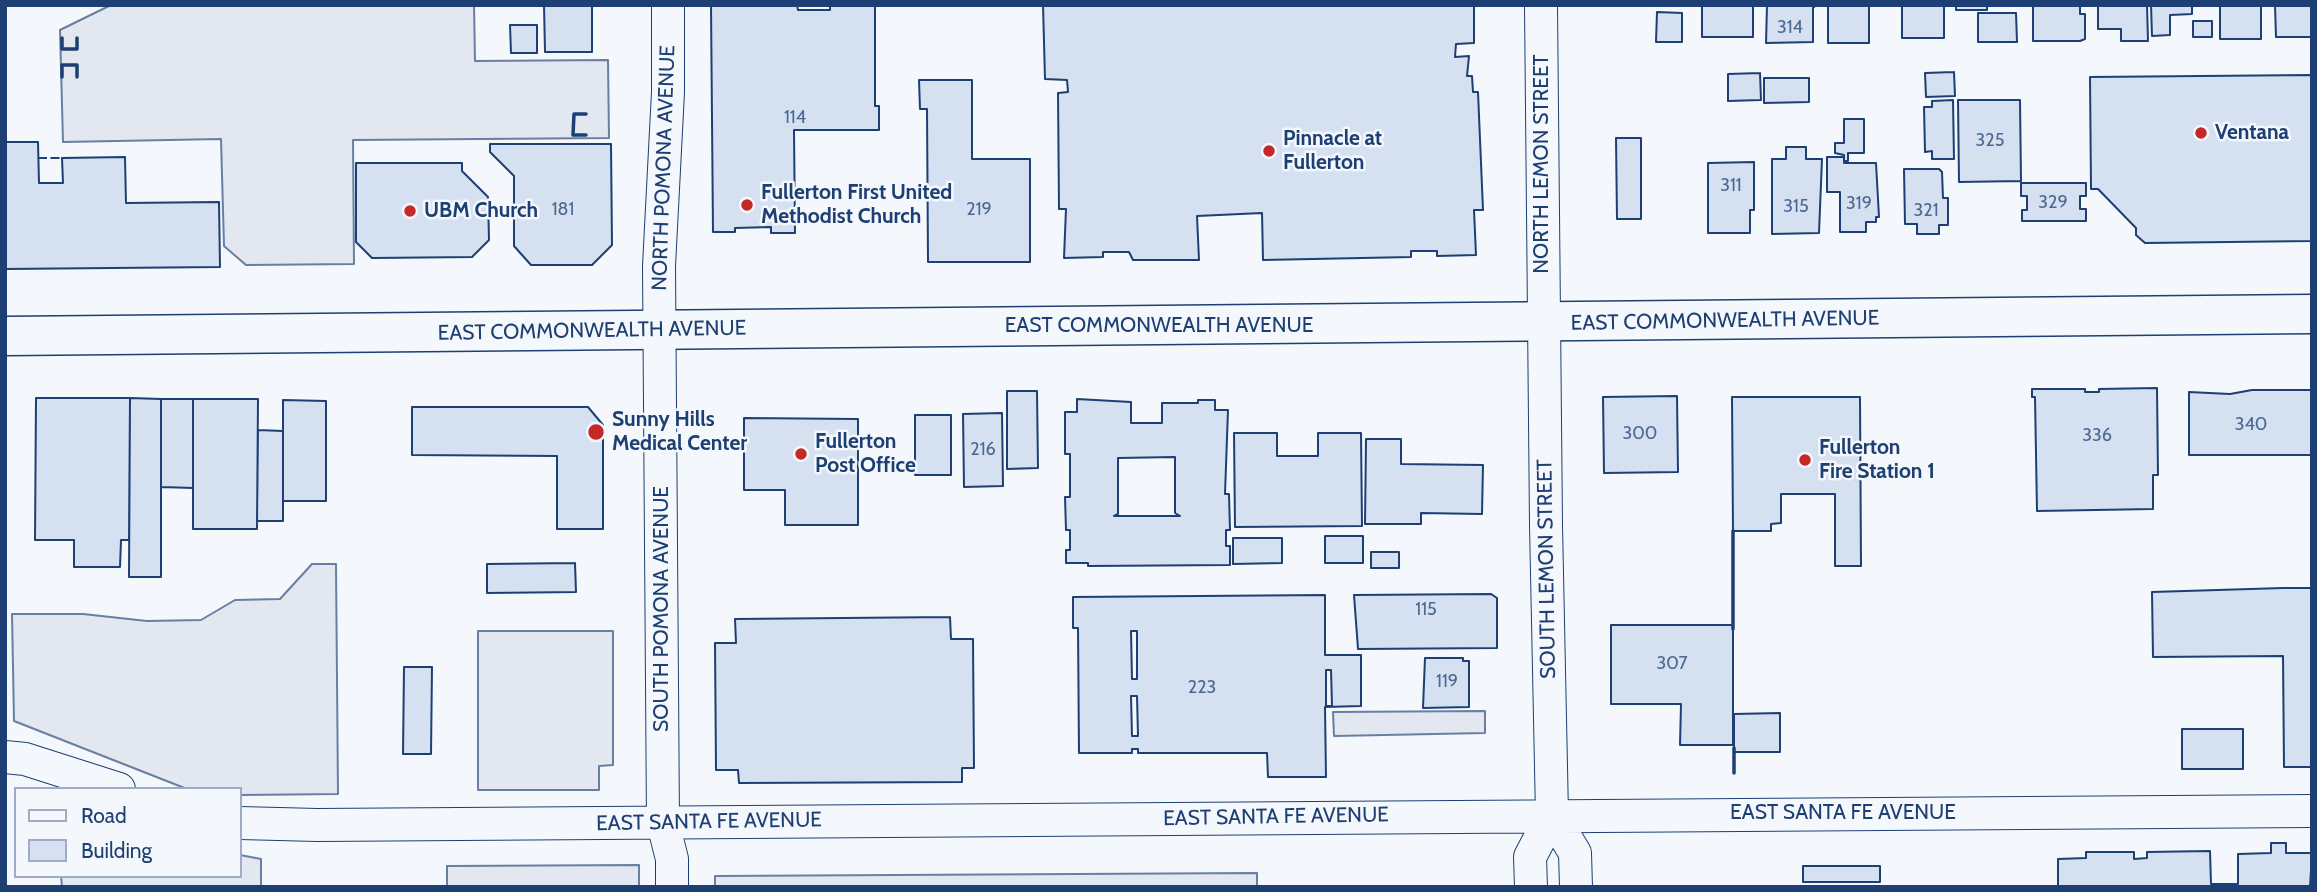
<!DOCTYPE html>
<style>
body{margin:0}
#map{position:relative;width:2317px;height:892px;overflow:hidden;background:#f4f7fb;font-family:Cabin,sans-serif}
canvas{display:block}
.frame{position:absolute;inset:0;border:7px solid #1d3f73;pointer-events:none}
.legend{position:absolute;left:14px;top:787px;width:228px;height:91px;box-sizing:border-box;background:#f4f7fb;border:2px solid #9eadc5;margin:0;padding:9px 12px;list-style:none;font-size:21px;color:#1d3f73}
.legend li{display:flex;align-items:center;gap:14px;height:35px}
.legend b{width:35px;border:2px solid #9eadc5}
</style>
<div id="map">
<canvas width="2317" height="892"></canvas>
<div class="frame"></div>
<ul class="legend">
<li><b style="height:9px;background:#f4f7fb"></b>Road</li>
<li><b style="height:19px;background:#d5e0f0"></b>Building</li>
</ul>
</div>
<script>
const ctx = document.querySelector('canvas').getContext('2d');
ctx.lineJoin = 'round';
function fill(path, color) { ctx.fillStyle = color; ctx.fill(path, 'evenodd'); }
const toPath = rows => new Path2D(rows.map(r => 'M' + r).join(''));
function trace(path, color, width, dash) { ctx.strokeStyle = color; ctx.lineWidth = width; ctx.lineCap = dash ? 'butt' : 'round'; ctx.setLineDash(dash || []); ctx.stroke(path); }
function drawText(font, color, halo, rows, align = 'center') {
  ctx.font = font + ' Cabin,sans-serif'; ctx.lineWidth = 5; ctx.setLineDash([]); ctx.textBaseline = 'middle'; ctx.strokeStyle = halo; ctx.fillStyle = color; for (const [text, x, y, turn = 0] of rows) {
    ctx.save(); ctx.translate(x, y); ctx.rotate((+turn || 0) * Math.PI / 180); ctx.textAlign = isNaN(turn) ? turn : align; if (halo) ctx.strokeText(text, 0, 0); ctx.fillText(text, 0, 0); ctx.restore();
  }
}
const parking = toPath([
 [111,5,474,5,475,61,608,60,609,138,353,140,354,264,246,265,224,246,221,139,63,142,60,30,111,5],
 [312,564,336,564,338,794,240,795,240,789,187,789,14,721,12,614,83,614,147,621,201,620,235,600,280,599,312,564],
 [478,631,613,631,613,765,599,766,599,790,478,790,478,631],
 [1485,711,1485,733,1334,736,1333,712,1485,711],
 [240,855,261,859,261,887,62,887,61,876,240,876,240,855],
 [639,865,639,887,447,887,447,866,639,865],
 [1257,873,1257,887,715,887,715,876,1257,873]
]);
fill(parking, '#e3e8f0');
trace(parking, '#687fa3', 2);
const building = toPath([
 [544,5,592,5,592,52,545,52,544,5],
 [711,5,797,5,798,10,830,10,830,5,875,5,875,106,879,106,879,130,794,130,795,233,771,233,771,227,735,228,735,232,713,232,711,5],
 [1043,5,1474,5,1474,43,1456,44,1455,57,1469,56,1467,76,1472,76,1473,92,1478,92,1483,210,1474,210,1476,255,1437,256,1437,251,1411,251,1411,257,1263,260,1262,213,1197,216,1199,260,1133,260,1129,252,1103,252,1103,257,1064,258,1066,209,1059,209,1058,93,1068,92,1067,80,1045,79,1043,5],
 [1702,5,1753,5,1753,37,1702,37,1702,5],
 [1767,5,1816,5,1813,8,1813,42,1766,43,1767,5],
 [1828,5,1869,5,1869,43,1828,43,1828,5],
 [1902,5,1944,5,1944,38,1902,38,1902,5],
 [1956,5,1987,5,1987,10,1956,10,1956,5],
 [2033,5,2080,5,2080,14,2085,14,2085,39,2080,41,2033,41,2033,5],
 [2098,5,2147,5,2148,41,2121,41,2121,29,2098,29,2098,5],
 [2151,5,2192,5,2192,14,2170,15,2170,35,2152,36,2151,5],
 [2220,5,2261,5,2261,39,2220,39,2220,5],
 [2275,5,2312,5,2312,37,2276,37,2275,5],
 [1657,12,1682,13,1682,42,1656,42,1657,12],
 [1978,13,2016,13,2017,42,1978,42,1978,13],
 [2193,21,2212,21,2212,37,2193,37,2193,21],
 [510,25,537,25,537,53,511,53,510,25],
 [1954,72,1955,96,1926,97,1925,73,1954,72],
 [1760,73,1761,100,1728,101,1728,74,1760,73],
 [2312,75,2312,241,2145,243,2136,235,2136,228,2098,189,2091,189,2090,77,2312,75],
 [1764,78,1809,78,1809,102,1764,103,1764,78],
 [919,80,972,80,972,159,1030,159,1030,262,928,262,927,109,920,109,919,80],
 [1953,100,1954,159,1932,159,1932,151,1925,152,1924,107,1932,107,1932,101,1953,100],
 [1958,100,2020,100,2021,181,1959,182,1958,100],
 [1844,119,1864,119,1864,153,1848,153,1848,161,1844,161,1844,155,1835,153,1835,143,1844,143,1844,119],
 [1616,138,1641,138,1641,219,1617,219,1616,138],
 [5,142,38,142,39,183,63,183,62,158,125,157,126,203,219,202,220,267,5,269,5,142],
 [490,144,611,144,612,245,592,265,531,265,514,246,514,176,490,152,490,144],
 [1786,147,1806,147,1806,159,1822,159,1819,233,1772,234,1772,159,1786,159,1786,147],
 [1827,157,1844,157,1844,163,1876,163,1879,217,1876,217,1876,222,1866,222,1866,232,1840,232,1840,192,1827,192,1827,157],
 [1754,162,1754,210,1750,210,1750,233,1708,233,1708,163,1754,162],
 [356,163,462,163,462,171,488,197,489,240,472,257,372,258,356,242,356,163],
 [1904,169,1939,169,1942,172,1943,198,1948,198,1948,225,1939,225,1939,234,1917,234,1917,224,1905,224,1904,169],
 [2021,183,2086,183,2086,196,2080,196,2080,209,2086,209,2086,221,2022,221,2022,210,2027,210,2027,196,2021,196,2021,183],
 [2157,388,2158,475,2153,475,2153,509,2037,511,2035,397,2032,397,2032,389,2085,389,2085,392,2099,392,2099,389,2157,388],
 [2252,390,2312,390,2312,455,2189,455,2189,392,2230,394,2252,390],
 [1007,391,1037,391,1038,468,1007,469,1007,391],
 [1677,396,1678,472,1604,473,1603,397,1677,396],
 [1732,397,1860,397,1861,566,1835,566,1835,494,1781,494,1781,523,1771,524,1771,531,1733,531,1732,397],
 [36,398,130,398,129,540,121,540,120,567,74,567,74,540,35,540,36,398],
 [130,398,161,399,161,577,129,577,130,398],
 [161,399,193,399,193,488,161,487,161,399],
 [193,399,258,399,257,529,193,529,193,399],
 [1077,399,1131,402,1131,423,1162,423,1162,403,1198,403,1198,400,1215,400,1215,410,1228,410,1225,494,1229,494,1230,530,1226,530,1226,546,1230,546,1230,565,1088,566,1088,563,1066,563,1066,550,1070,550,1070,530,1066,530,1065,497,1070,497,1070,454,1065,454,1065,412,1077,412,1077,399],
 [1175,457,1175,513,1180,516,1114,516,1118,514,1118,458,1175,457],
 [283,400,326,401,326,501,283,501,283,400],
 [412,407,588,407,603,425,603,529,557,529,557,456,412,455,412,407],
 [1002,413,1003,486,964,487,963,414,1002,413],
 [915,415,951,415,951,475,915,475,915,415],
 [744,418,858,419,858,525,785,525,785,490,744,490,744,418],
 [258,430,283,431,283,521,257,521,258,430],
 [1234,433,1277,433,1277,456,1318,456,1318,433,1361,433,1362,526,1235,527,1234,433],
 [1366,439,1401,439,1401,464,1483,465,1482,514,1421,513,1421,524,1365,524,1366,439],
 [1325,536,1363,536,1363,563,1325,563,1325,536],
 [1233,538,1282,538,1282,563,1233,564,1233,538],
 [1371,552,1399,552,1399,568,1371,568,1371,552],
 [575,563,576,592,487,593,487,564,575,563],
 [2283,588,2312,588,2312,767,2284,767,2283,656,2153,657,2152,592,2283,588],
 [1491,594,1497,598,1497,648,1358,649,1354,595,1491,594],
 [1325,595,1325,655,1361,655,1361,706,1325,707,1326,777,1268,777,1267,753,1138,753,1138,749,1132,749,1132,753,1079,753,1078,628,1073,628,1073,597,1325,595],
 [1131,631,1137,631,1137,679,1132,679,1131,631],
 [1326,670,1331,670,1332,706,1326,706,1326,670],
 [1131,696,1137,696,1138,736,1132,736,1131,696],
 [950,617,951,639,973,639,974,768,962,768,962,782,739,783,738,770,716,770,715,643,736,643,735,619,950,617],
 [1611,625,1733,625,1733,745,1680,745,1681,704,1611,704,1611,625],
 [1425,658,1463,658,1463,661,1469,661,1469,707,1423,708,1425,658],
 [404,667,432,667,431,754,403,754,404,667],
 [1780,713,1780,752,1734,752,1734,714,1780,713],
 [2182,729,2243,729,2243,769,2182,769,2182,729],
 [2271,843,2286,843,2286,853,2312,853,2310,887,2058,887,2058,859,2086,858,2086,852,2134,852,2134,859,2147,858,2147,852,2210,851,2211,884,2238,884,2238,854,2271,853,2271,843],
 [1803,866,1880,866,1880,882,1803,882,1803,866]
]);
fill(building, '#d5e0f0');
trace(building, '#1d3f73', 2);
const minor = toPath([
 [668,5,668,92,659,266,663,823,672,859,672,887],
 [5,757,25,759,119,789],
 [1552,815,1575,853,1576,887],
 [240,823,317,825,2312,811],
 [1531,887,1530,857,1552,815,1546,525,1541,5]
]);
const major = toPath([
 [5,336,2312,314]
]);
trace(minor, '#1d3f73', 34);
trace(major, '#1d3f73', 41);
trace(minor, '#f4f7fb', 32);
trace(major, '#f4f7fb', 38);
trace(toPath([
 [38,158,62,158]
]), '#1d3f73', 2, [9, 3.5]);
trace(toPath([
 [62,38,62,49,77,49,77,38],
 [62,77,62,65,77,65,77,77],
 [586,114,574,114,573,135,586,135],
 [1733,531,1733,629],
 [1734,748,1734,773]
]), '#1d3f73', 3.5);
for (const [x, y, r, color] of [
 [2201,133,7,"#c62828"],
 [1269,151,7,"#c62828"],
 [747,205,7,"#c62828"],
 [410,211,7,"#c62828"],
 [596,432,9,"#c62828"],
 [801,454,7,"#c62828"],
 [1805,460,7,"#c62828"]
]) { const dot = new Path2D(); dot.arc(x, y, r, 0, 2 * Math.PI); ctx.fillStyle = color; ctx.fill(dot); trace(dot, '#f4f7fb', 2.5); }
drawText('18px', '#4b6792', null, [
 ["314",1790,28],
 ["114",795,118],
 ["325",1990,141],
 ["311",1731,186],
 ["329",2053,203],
 ["319",1859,204],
 ["315",1796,207],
 ["181",563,210],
 ["219",979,210],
 ["321",1926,211],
 ["340",2251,425],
 ["300",1640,434],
 ["336",2097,436],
 ["216",983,450],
 ["115",1426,610],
 ["307",1672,664],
 ["119",1447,682],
 ["223",1202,688]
]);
drawText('bold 21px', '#1d3f73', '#f4f7fb', [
 ["Ventana",2215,133],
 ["Pinnacle at",1283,139],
 ["Fullerton",1283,163],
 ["Fullerton First United",761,193],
 ["Methodist Church",761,217],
 ["UBM Church",424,211],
 ["Sunny Hills",612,420],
 ["Medical Center",612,444],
 ["Fullerton",815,442],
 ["Post Office",815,466],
 ["Fullerton",1819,448],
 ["Fire Station 1",1819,472]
], 'left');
drawText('21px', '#1d3f73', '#f4f7fb', [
 ["NORTH LEMON STREET",1542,164,-90],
 ["NORTH POMONA AVENUE",664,168,-88],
 ["EAST COMMONWEALTH AVENUE",1725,321,-1],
 ["EAST COMMONWEALTH AVENUE",1159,326],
 ["EAST COMMONWEALTH AVENUE",592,331,-1],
 ["SOUTH LEMON STREET",1547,569,-91],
 ["SOUTH POMONA AVENUE",662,609,-90],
 ["EAST SANTA FE AVENUE",1843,813],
 ["EAST SANTA FE AVENUE",1276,817,-1],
 ["EAST SANTA FE AVENUE",709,822,-1]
]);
</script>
